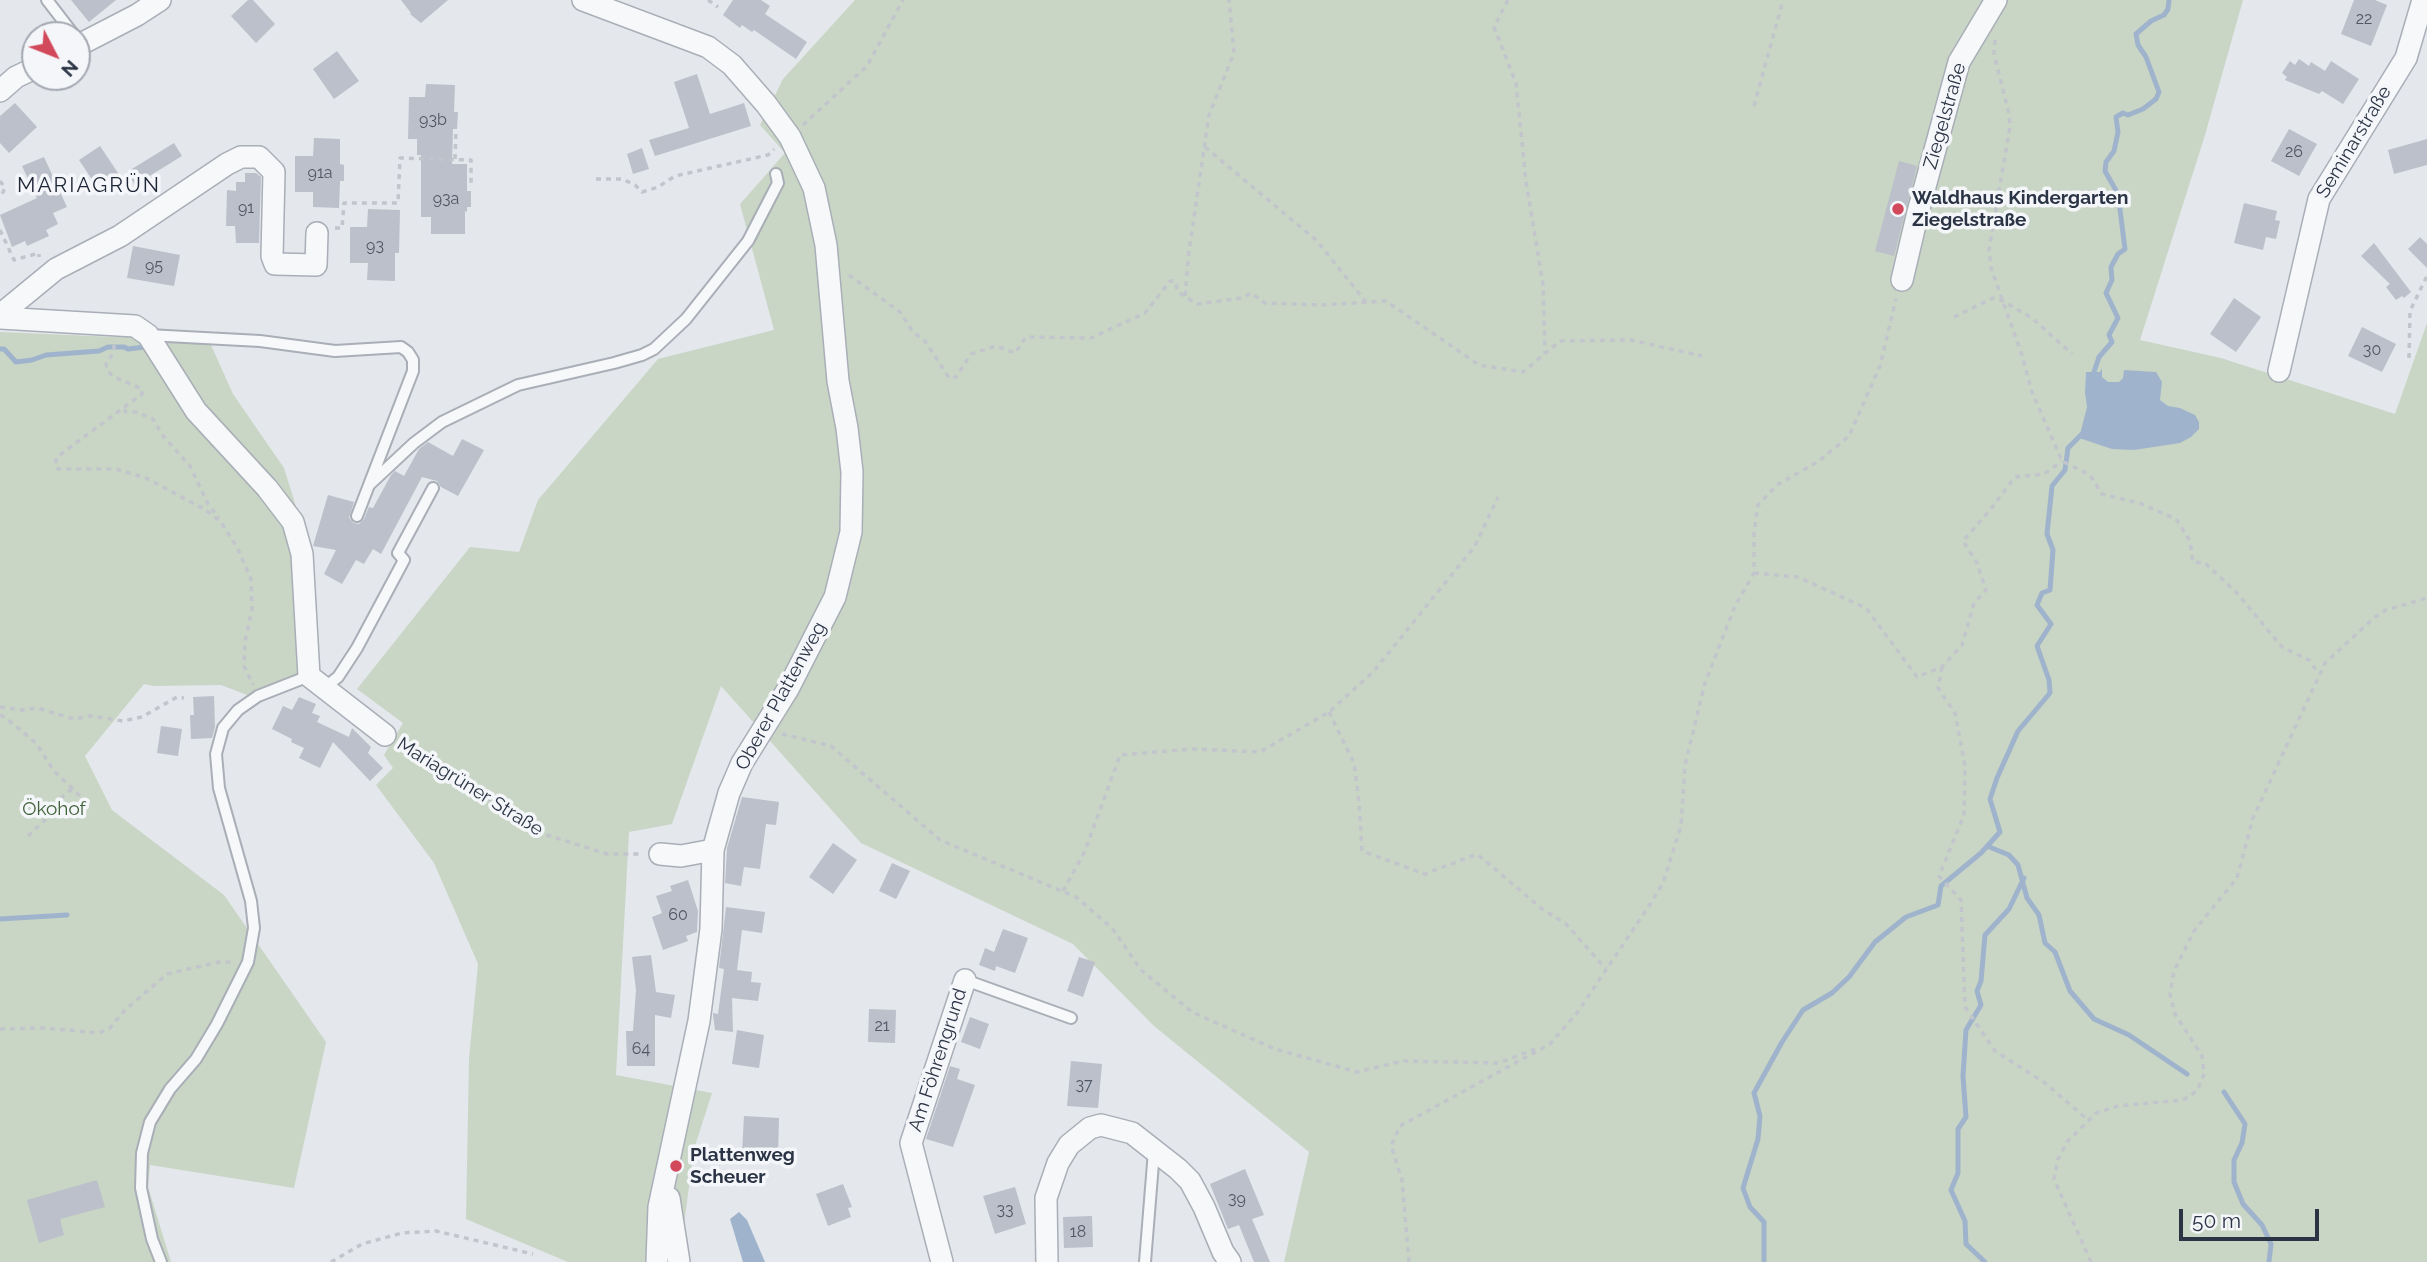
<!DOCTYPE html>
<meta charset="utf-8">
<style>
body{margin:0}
#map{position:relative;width:2427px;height:1262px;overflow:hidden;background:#e4e7ec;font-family:Raleway,sans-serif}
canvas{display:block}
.north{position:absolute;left:21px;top:21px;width:70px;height:70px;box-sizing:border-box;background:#f4f6f9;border:2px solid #a4a8b1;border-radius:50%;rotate:132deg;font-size:19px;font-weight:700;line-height:28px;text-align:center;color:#2b3445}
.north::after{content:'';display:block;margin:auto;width:24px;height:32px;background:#d1495b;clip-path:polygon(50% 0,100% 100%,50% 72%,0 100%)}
.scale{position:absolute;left:2179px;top:1209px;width:140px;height:32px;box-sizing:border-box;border:4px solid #2b3445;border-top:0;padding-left:9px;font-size:21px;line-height:24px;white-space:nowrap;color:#2b3445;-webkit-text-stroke:5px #f4f6f9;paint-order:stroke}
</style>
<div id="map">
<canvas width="2427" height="1262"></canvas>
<div class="north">N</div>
<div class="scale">50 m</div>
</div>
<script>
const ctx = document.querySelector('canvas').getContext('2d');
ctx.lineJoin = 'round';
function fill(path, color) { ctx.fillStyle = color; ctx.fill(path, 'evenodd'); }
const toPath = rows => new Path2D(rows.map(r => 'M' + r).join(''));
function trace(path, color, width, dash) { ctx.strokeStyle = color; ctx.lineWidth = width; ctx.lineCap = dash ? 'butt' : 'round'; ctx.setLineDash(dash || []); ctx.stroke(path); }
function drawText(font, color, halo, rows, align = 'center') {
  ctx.font = font + ' Raleway,sans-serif'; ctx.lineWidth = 7; ctx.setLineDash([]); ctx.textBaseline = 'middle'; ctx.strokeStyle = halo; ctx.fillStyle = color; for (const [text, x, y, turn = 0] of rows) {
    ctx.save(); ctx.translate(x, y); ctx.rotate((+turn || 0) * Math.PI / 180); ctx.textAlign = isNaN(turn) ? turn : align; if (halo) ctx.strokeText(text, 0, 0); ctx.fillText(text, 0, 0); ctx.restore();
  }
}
fill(toPath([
 [855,0,2243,0,2205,135,2140,340,2221,358,2395,414,2427,323,2427,1262,1284,1262,1309,1152,1154,1026,1073,944,861,843,721,686,672,824,629,832,616,1075,712,1093,694,1149,679,1262,568,1262,466,1219,469,1059,478,964,434,863,376,785,393,768,384,755,403,723,357,689,470,547,519,552,538,500,658,359,774,330,740,204,785,153,760,125,783,79],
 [0,332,115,337,206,334,233,394,284,468,313,561,304,674,250,696,221,685,153,686,144,684,85,756,112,810,224,895,326,1042,294,1188,150,1165,148,1187,171,1262,0,1262]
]), '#c9d6c5');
fill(toPath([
 [2102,368,2102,377,2108,382,2119,382,2123,378,2124,370,2156,372,2162,382,2160,400,2168,406,2180,408,2195,415,2199,422,2199,429,2191,437,2180,443,2134,450,2112,449,2079,438,2087,407,2085,393,2086,372,2100,372],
 [739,1212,747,1220,765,1262,743,1262,730,1219]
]), '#9fb4cc');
trace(toPath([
 [0,349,4,349,16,362,32,360,46,355,99,351,108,347,124,347,128,349,145,347],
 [2095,379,2094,372,2099,357,2112,342,2109,335,2118,318,2106,293,2112,280,2111,267,2118,254,2125,249,2118,194,2105,171,2106,162,2114,151,2118,132,2116,117,2123,113,2128,115,2143,109,2156,99,2159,92,2146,57,2138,45,2136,34,2151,21,2164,15,2168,9,2169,0],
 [1987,846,2009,855,2018,865,2027,898,2039,915,2045,943,2055,952,2070,991,2094,1019,2129,1035,2187,1074],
 [0,919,67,915],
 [2224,1092,2245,1124,2242,1143,2234,1160,2234,1182,2243,1204,2262,1225,2271,1244,2269,1262],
 [1764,1262,1764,1222,1750,1207,1743,1188,1758,1139,1760,1116,1754,1093,1782,1042,1803,1010,1832,993,1849,977,1875,942,1906,917,1938,905,1941,886,1981,853,2000,832,1990,799,1997,778,2018,731,2050,693,2049,680,2037,646,2051,624,2037,605,2042,593,2050,590,2053,550,2047,534,2052,486,2065,470,2068,448,2082,434],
 [1985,1262,1966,1244,1965,1221,1951,1190,1958,1173,1958,1129,1966,1117,1963,1076,1966,1030,1981,1005,1977,991,1981,981,1985,935,2009,909,2024,878]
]), '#9fb4cc', 5);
fill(toPath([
 [71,0,116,0,89,22],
 [248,0,253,0,275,24,256,43,231,16],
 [401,0,448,0,421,23,410,14,411,13],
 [733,0,761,0,770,6,765,14,807,42,796,59,754,30,752,32,742,25,740,28,723,15],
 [2354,0,2375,0,2387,5,2371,46,2341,34],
 [337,51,359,81,334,99,313,69],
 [2299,59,2309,66,2311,62,2325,71,2331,61,2359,79,2343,104,2322,91,2319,94,2285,80,2287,77,2282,73,2290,61,2295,65],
 [697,74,710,114,744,103,751,126,655,156,649,140,689,128,674,82],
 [426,84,455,85,454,112,458,112,457,129,453,129,452,164,467,164,467,191,471,191,471,207,467,207,467,212,465,211,465,234,431,234,431,217,421,217,421,155,417,155,417,139,408,139,409,97,425,97],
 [15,103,37,127,9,153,0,143,0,116],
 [2289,129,2317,144,2299,176,2271,161],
 [314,138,340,139,340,164,344,165,344,181,340,181,339,208,313,207,313,192,295,192,295,156,313,156],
 [2427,139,2427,165,2394,174,2388,150],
 [174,143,182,156,135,185,127,172],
 [100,146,122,179,101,193,79,160],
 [642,148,649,169,633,174,627,154],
 [44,157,67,207,53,213,58,224,46,230,49,236,27,246,25,241,12,247,0,215,37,198,22,166],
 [1899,161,1917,166,1894,256,1875,251],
 [245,173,256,173,261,177,259,243,236,243,235,226,226,226,227,190,236,191,236,182,245,182],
 [2244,203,2277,211,2275,220,2280,221,2276,239,2266,237,2263,250,2234,243],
 [368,209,400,210,399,253,395,253,395,281,367,280,368,263,350,263,350,227,367,227],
 [2420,237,2427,244,2427,268,2408,249],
 [2374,243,2411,292,2404,298,2402,296,2396,300,2386,287,2390,284,2361,256],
 [133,246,180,255,174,286,127,278],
 [2234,298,2261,317,2236,352,2210,334],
 [2362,327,2396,344,2382,372,2348,356],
 [462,439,484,450,458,496,441,487,437,481,422,477,381,554,373,549,364,564,356,560,342,584,324,574,336,550,313,546,328,495,354,502,349,518,354,523,359,524,364,519,369,507,373,508,391,475,395,471,404,476,419,449,428,442,453,456],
 [214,696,215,727,212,738,191,739,190,715,194,715,193,697],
 [299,697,316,704,312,713,320,716,317,722,349,737,352,728,371,747,368,753,383,768,370,781,333,742,320,768,299,758,304,748,291,742,292,739,272,729,283,706,292,710],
 [161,726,182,729,178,756,157,753],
 [742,797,779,802,776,825,766,824,760,869,744,867,741,886,725,883,727,848],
 [833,843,857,860,833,894,809,877],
 [892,863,910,871,896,899,879,891],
 [688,880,698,911,697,932,686,936,688,941,663,950,652,917,662,913,656,896,672,891,670,886],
 [726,907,765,912,762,933,742,930,737,970,752,972,751,982,761,983,758,1001,732,998,733,1032,715,1030,713,1015,713,1013,718,1014,724,969,719,968],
 [1003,929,1028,938,1015,973,996,966,995,971,979,965,985,948,994,952],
 [651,955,656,992,675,995,671,1018,655,1015,655,1066,627,1066,626,1031,633,1031,636,990,632,957],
 [1079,957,1095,962,1083,997,1067,991],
 [869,1009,896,1010,895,1043,868,1042],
 [970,1017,989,1024,980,1049,961,1042],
 [737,1030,764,1035,759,1068,732,1064],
 [1071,1061,1102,1064,1098,1108,1067,1106],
 [950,1066,960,1069,957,1079,975,1085,953,1147,926,1139],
 [744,1116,779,1118,778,1155,742,1153],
 [1245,1169,1264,1215,1252,1219,1270,1262,1254,1262,1239,1225,1228,1229,1210,1184],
 [97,1180,105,1207,60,1219,64,1235,39,1243,27,1200],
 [843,1184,852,1207,848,1208,851,1217,828,1226,816,1194],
 [1015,1187,1026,1224,995,1234,983,1196],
 [1092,1216,1093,1247,1064,1248,1063,1217]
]), '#bbc0ca');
const lane = toPath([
 [47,0,74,35],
 [148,335,260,341,335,351,401,347,408,352,413,360,413,371,357,516],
 [369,485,414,443,442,422,518,385,614,363,642,355,654,349,686,319,748,241,778,183,776,174],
 [324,688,338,677,357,648,404,560,398,553,433,488],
 [965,980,1071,1018],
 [161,1262,152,1239,141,1188,142,1153,150,1122,170,1089,196,1059,217,1024,248,962,254,928,251,901,219,788,216,754,223,728,238,710,258,696,309,676],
 [1145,1262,1154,1151]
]);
const street = toPath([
 [583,0,708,47,732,65,766,104,790,137,814,188,826,245,838,381,847,428,852,472,851,532,835,597,788,689,742,763,729,793,713,850,711,929,699,1021,659,1207,657,1262],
 [77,46,137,15,160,0],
 [0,91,16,77,35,68],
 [1902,280,1918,212,1959,62,1996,0],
 [0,315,56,269,120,236,227,164,241,157,259,157,274,172,272,256,275,264,316,265,317,233],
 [0,318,135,326,148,335,196,411,267,488,293,522,302,554,309,676,385,735],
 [2279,371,2319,199,2406,58,2423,0],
 [660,854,681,856,713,850],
 [669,1198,679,1262],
 [942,1262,911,1143,965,980],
 [1047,1262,1046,1198,1058,1163,1069,1145,1090,1128,1101,1125,1132,1133,1178,1169,1190,1181,1204,1207,1223,1252,1230,1262]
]);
trace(lane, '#a9aeb7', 14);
trace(street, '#a9aeb7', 24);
trace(toPath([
 [708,0,718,7],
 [1508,0,1494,27,1516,83,1526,182,1543,284,1545,354],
 [1995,40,1994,54,2009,114,2010,126,1989,250,1991,268,2022,355,2032,392,2062,461,2090,475,2102,494,2139,503,2176,519,2190,541,2193,562,2205,563,2237,593,2282,647,2309,660,2319,674],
 [1754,106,1783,0],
 [803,125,867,66,903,0],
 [1205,147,1316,240,1366,302],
 [455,159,456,131],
 [596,179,622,179,635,185,642,192,658,187,675,176,768,155,774,149],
 [0,181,5,188,0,198],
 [335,228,342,228,344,203,398,203,400,158,471,160,471,187],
 [0,230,14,260,39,253,39,257],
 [849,275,900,312,913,332,925,341,949,378,956,377,971,354,996,346,1015,353,1026,337,1091,338,1145,313,1170,281,1175,281,1178,292,1197,304,1242,298,1251,293,1265,303,1322,305,1386,301,1479,365,1523,372,1560,341,1631,340,1702,356],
 [1185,296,1189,251,1209,115,1234,53,1229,0],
 [1954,317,1993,298,2003,301,2032,318,2072,354],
 [114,345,114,352,106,364,107,369,112,376,142,389,142,394,57,457,55,464,58,469,116,469,146,478,204,509,220,521,237,547,251,579,252,610,245,641,244,666,253,685],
 [2409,358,2410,311,2427,276],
 [124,409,126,412,136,412,153,419,164,437,190,466,208,504,219,518],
 [1754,573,1798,577,1866,608,1917,677,1942,667,1962,645,1974,603,1986,590,1977,563,1963,541,1990,510,2015,477,2044,474,2062,461],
 [1942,667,1938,688,1955,713,1965,766,1964,815,1939,876,1961,900,1965,1007,1995,1051,2045,1083,2088,1120],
 [0,707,23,710,37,708,74,719,91,716,123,721,142,717,177,697,184,698],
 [1329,712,1354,763,1359,802,1362,851,1425,874,1477,854,1541,908,1566,924,1606,969],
 [0,715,6,718,36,743,54,771,82,798],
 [782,734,831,746,940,840,1076,897,1112,928,1141,970,1192,1012,1275,1049,1357,1072,1403,1061,1499,1063,1535,1049],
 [402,745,547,835,607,854,642,854],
 [28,836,49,816,62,797,73,788],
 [1063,891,1085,851,1120,755,1193,749,1260,752,1329,712,1373,672,1475,546,1498,497],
 [0,1029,44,1028,99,1033,110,1028,125,1010,167,974,219,962,231,962],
 [331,1262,362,1244,402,1233,436,1231,533,1254],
 [1409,1262,1402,1180,1391,1146,1400,1126,1550,1044,1577,1013,1651,903,1663,883,1681,826,1685,765,1705,683,1735,606,1754,573,1754,532,1758,505,1777,485,1819,461,1849,436,1880,366,1896,299],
 [2091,1262,2054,1179,2058,1159,2067,1142,2096,1113,2118,1106,2183,1100,2197,1091,2204,1074,2202,1056,2175,1014,2170,994,2174,971,2194,931,2237,878,2253,818,2325,663,2375,617,2386,610,2427,598]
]), '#c2c5cb', 3.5, [5, 5]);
trace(lane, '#f7f8fa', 10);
trace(street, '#f7f8fa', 21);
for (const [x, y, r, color] of [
 [1898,209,7,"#d1495b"],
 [676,1166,7,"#d1495b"]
]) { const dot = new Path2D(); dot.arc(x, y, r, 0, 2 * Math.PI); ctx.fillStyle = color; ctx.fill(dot); trace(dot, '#f4f6f9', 2.5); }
drawText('16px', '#4f5766', null, [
 ["22",2364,19],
 ["93b",433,120],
 ["26",2294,152],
 ["91a",320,173],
 ["93a",446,199],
 ["91",246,208],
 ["93",375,246],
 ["95",154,266],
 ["30",2372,350],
 ["60",678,915],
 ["21",882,1026],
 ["64",641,1049],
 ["37",1084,1085],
 ["39",1237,1199],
 ["33",1005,1210],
 ["18",1078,1232]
]);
drawText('19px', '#2b3445', '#f4f6f9', [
 ["Ziegelstraße",1945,116,-74],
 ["Seminarstraße",2354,142,-59],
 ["Oberer Plattenweg",781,696,-61],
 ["Mariagrüner Straße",470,787,32],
 ["Am Föhrengrund",938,1060,-72]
]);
drawText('bold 19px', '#2b3445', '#f4f6f9', [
 ["Waldhaus Kindergarten",1912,198],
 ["Ziegelstraße",1912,220],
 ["Plattenweg",690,1155],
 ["Scheuer",690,1177]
], 'left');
drawText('19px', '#3f6138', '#f4f6f9', [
 ["Ökohof",54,809]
]);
ctx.letterSpacing = '2px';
drawText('21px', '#1d2536', '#f4f6f9', [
 ["MARIAGRÜN",89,186]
]);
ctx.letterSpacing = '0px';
</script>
